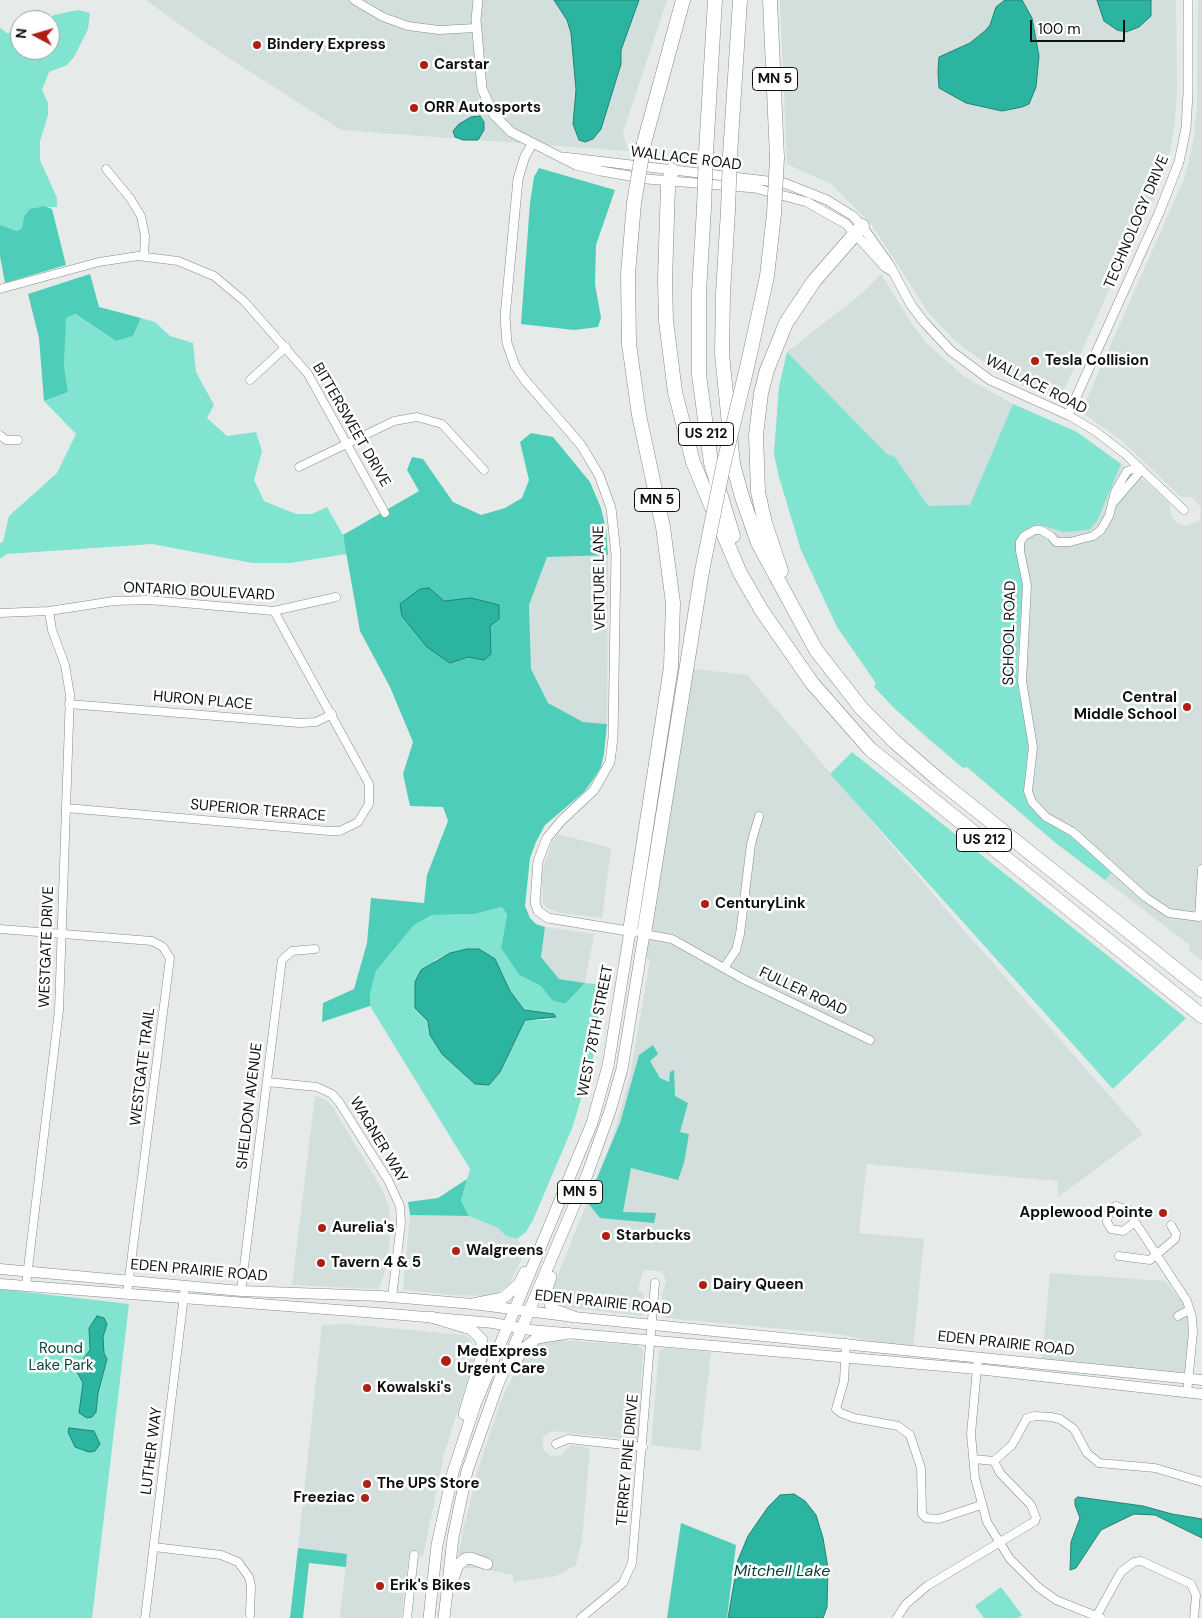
<!DOCTYPE html>
<style>
body{margin:0}
#map{position:relative;width:1202px;height:1618px;overflow:hidden;background:#e6eae9;font-family:"DM Sans",sans-serif}
canvas{display:block}
.north{position:absolute;left:10px;top:10px;width:50px;height:50px;box-sizing:border-box;background:#fff;border:1px solid #9fa09f;border-radius:50%;rotate:276deg;font-size:14px;font-weight:700;line-height:20px;text-align:center;color:#0f1110}
.north::after{content:'';display:block;margin:auto;width:18px;height:22px;background:#af1f14;clip-path:polygon(50% 0,100% 100%,50% 72%,0 100%)}
.scale{position:absolute;left:1030px;top:20px;width:95px;height:22px;box-sizing:border-box;border:2px solid #0f1110;border-top:0;padding-left:6px;font-size:15px;line-height:18px;white-space:nowrap;color:#0f1110;-webkit-text-stroke:4px #fff;paint-order:stroke}
</style>
<div id="map">
<canvas width="1202" height="1618"></canvas>
<div class="north">N</div>
<div class="scale">100 m</div>
</div>
<script>
const ctx = document.querySelector('canvas').getContext('2d');
ctx.lineJoin = 'round';
function fill(path, color) { ctx.fillStyle = color; ctx.fill(path, 'evenodd'); }
const toPath = rows => new Path2D(rows.map(r => 'M' + r).join(''));
function trace(path, color, width, dash) { ctx.strokeStyle = color; ctx.lineWidth = width; ctx.lineCap = dash ? 'butt' : 'round'; ctx.setLineDash(dash || []); ctx.stroke(path); }
function drawText(font, color, halo, rows, align = 'center') {
  ctx.font = font + ' "DM Sans",sans-serif'; ctx.lineWidth = 5; ctx.setLineDash([]); ctx.textBaseline = 'middle'; ctx.strokeStyle = halo; ctx.fillStyle = color; for (const [text, x, y, turn = 0] of rows) {
    ctx.save(); ctx.translate(x, y); ctx.rotate((+turn || 0) * Math.PI / 180); ctx.textAlign = isNaN(turn) ? turn : align; if (halo) ctx.strokeText(text, 0, 0); ctx.fillText(text, 0, 0); ctx.restore();
  }
}
fill(toPath([
 [146,0,667,0,623,132,628,151,341,130,198,38],
 [780,0,1176,0,1177,89,1174,131,1166,169,1157,193,1126,253,1060,399,1022,385,996,371,955,341,928,312,872,225,831,184,787,164],
 [1198,0,1202,0,1202,960,1189,950,1190,945,1057,844,967,767,963,768,924,736,874,687,876,683,837,627,801,550,779,477,774,454,779,387,787,352,865,291,881,274,911,323,927,344,965,377,1013,404,1077,432,1147,483,1169,503,1172,517,1178,524,1186,526,1200,520,1201,508,1192,497,1181,497,1120,439,1081,412,1185,177,1193,143,1197,109],
 [608,555,607,724,583,722,547,703,531,669,529,605,547,556],
 [685,668,747,675,961,927,1143,1134,1058,1197,1058,1181,867,1164,859,1233,924,1239,913,1349,838,1334,667,1318,662,1315,662,1295,666,1281,662,1271,643,1270,638,1291,642,1292,645,1300,643,1315,641,1316,566,1307,559,1304,555,1298,552,1290,612,1140,630,1076,650,961,641,950],
 [558,834,611,848,602,918,560,913,547,908,543,904,542,873,551,844],
 [545,927,594,934,585,983,559,979,541,957],
 [315,1096,326,1100,332,1106,383,1191,389,1208,391,1231,386,1268,379,1289,292,1285],
 [410,1215,469,1216,498,1228,506,1236,517,1239,526,1250,510,1283,493,1296,452,1295,403,1290],
 [1050,1273,1165,1281,1183,1303,1187,1301,1192,1317,1189,1379,1042,1363],
 [346,1324,464,1335,471,1340,474,1348,473,1362,444,1454,423,1556,409,1554,401,1618,340,1618,347,1554,298,1548,322,1325],
 [554,1340,637,1345,643,1349,638,1438,636,1440,551,1431,543,1437,543,1449,550,1456,562,1455,571,1445,590,1448,582,1540,576,1565,556,1576,513,1582,513,1575,479,1568,462,1568,458,1557,464,1527,479,1466,502,1398,524,1354,537,1344],
 [664,1348,711,1352,700,1451,651,1445,659,1352]
]), '#d2dfdc');
fill(toPath([
 [78,10,90,13,88,29,74,57,67,65,49,72,42,90,48,103,48,115,40,141,40,160,57,198,57,207,37,207,24,216,22,228,17,231,9,229,0,225,0,28,7,33,20,32,20,50,50,50,50,20,48,20,54,15],
 [74,314,116,341,133,336,141,318,155,322,170,336,193,343,196,372,214,405,207,418,227,436,256,432,262,451,254,480,264,501,296,514,312,514,327,507,343,535,347,554,290,563,252,563,152,544,7,554,0,559,0,543,3,542,9,516,57,473,76,434,44,401,68,392,64,366,65,318],
 [787,352,887,454,895,457,928,506,970,505,1013,404,1077,432,1121,464,1097,521,1089,530,1063,532,1038,524,1024,530,1018,537,1016,548,1023,584,1017,666,1019,692,1029,730,1025,793,1032,808,1040,817,1082,844,1111,873,1105,880,1057,844,967,767,963,768,896,710,874,687,876,683,837,627,801,550,779,477,774,454,779,387],
 [852,752,1186,1018,1113,1089,830,774],
 [502,907,507,915,501,948,519,975,541,986,552,999,565,1004,585,983,604,985,593,1057,573,1126,533,1220,526,1232,517,1239,506,1236,498,1228,469,1216,461,1201,470,1169,370,1006,370,994,376,971,414,925,432,915,475,914],
 [467,949,501,971,510,991,524,1010,556,1017,546,1020,525,1020,500,1072,489,1085,475,1084,459,1069,430,1035,428,1021,415,1008,416,996,435,960,450,953],
 [0,1289,129,1304,92,1618,0,1618],
 [1001,1587,1022,1615,1018,1618,984,1618,975,1606]
]), '#81e4d1');
fill(toPath([
 [539,168,615,190,596,245,595,284,601,318,598,327,574,330,521,324,530,203,534,177],
 [44,206,52,209,66,265,5,283,0,256,0,225,17,231,22,228,24,216,30,209],
 [90,274,99,307,141,318,133,336,116,341,75,314,66,318,64,366,68,392,44,401,39,338,28,294],
 [531,433,553,437,590,482,601,508,606,529,608,555,547,557,529,605,531,669,548,703,583,722,607,724,604,754,601,767,593,780,584,792,545,825,536,842,530,858,525,906,530,918,536,924,545,927,541,957,559,979,585,983,565,1004,552,1000,541,986,519,975,501,948,507,915,502,907,475,914,432,915,414,925,376,971,370,994,370,1006,322,1022,323,1003,354,989,367,943,371,898,424,903,427,875,448,821,443,807,410,806,403,774,413,742,390,687,360,631,343,535,419,491,407,470,412,457,423,459,453,502,481,515,505,508,522,498,529,480,520,442],
 [471,598,484,660,468,657,450,663,444,601],
 [653,1045,658,1054,650,1061,660,1078,669,1082,670,1072,674,1070,675,1096,688,1103,680,1132,689,1134,684,1163,678,1180,631,1168,623,1212,656,1213,654,1223,600,1218,587,1202,620,1123,639,1055],
 [467,1179,461,1201,469,1216,410,1215,408,1202,438,1198],
 [681,1523,736,1545,727,1618,667,1618],
 [298,1548,347,1554,346,1567,309,1563,303,1618,290,1618]
]), '#4eceb8');
const water = toPath([
 [554,0,639,0,621,50,621,64,601,129,593,139,585,142,579,140,573,124,576,90,571,33,567,20,554,0],
 [1005,0,1022,0,1032,18,1039,56,1036,87,1029,104,1022,107,1002,111,966,103,939,88,938,72,939,57,970,43,986,30,990,25,996,7,1005,0],
 [1097,0,1151,0,1151,16,1139,27,1126,32,1117,30,1104,21,1097,0],
 [480,116,484,122,484,130,478,140,463,140,455,137,453,131,459,124,471,117,480,116],
 [429,588,444,601,471,598,499,605,499,619,490,626,491,654,484,660,468,657,450,663,427,647,402,616,400,604,420,589,429,588],
 [467,949,479,949,495,959,510,991,524,1010,554,1014,556,1017,525,1020,500,1072,489,1085,475,1084,442,1054,430,1035,428,1021,415,1008,415,982,421,970,450,953,467,949],
 [97,1316,104,1318,107,1324,103,1337,104,1353,107,1359,98,1393,96,1412,92,1417,87,1418,79,1413,83,1383,77,1372,79,1365,90,1350,89,1328,97,1316],
 [69,1428,94,1431,100,1444,95,1451,89,1452,75,1447,68,1432,69,1428],
 [794,1494,805,1501,816,1515,823,1538,828,1568,827,1607,823,1618,728,1618,738,1560,748,1536,768,1507,780,1495,794,1494],
 [1078,1497,1143,1506,1172,1514,1202,1519,1202,1538,1155,1515,1134,1514,1101,1530,1076,1568,1070,1570,1071,1542,1080,1518,1075,1505,1075,1499,1078,1497]
]);
fill(water, '#2bb49f');
trace(water, '#238374', 1);
const minor = toPath([
 [354,0,383,17,408,26,439,30,476,28],
 [106,169,130,198,141,216,145,236,144,256],
 [0,289,99,262,138,256,178,261,214,276,244,301,308,374,385,513],
 [250,380,286,347],
 [1068,415,1095,431,1125,454,1184,510],
 [0,435,6,440,18,440],
 [299,467,394,421,417,417,442,424,484,470],
 [1139,467,1127,471,1115,492,1109,516,1101,530,1093,536,1070,542,1056,542,1051,536,1041,530,1035,530,1024,536,1020,542,1020,551,1027,585,1022,681,1033,747,1028,791,1032,802,1046,817,1073,832,1145,897,1169,913,1199,917,1202,869],
 [1114,502,1138,474,1139,467],
 [0,613,49,611,114,601,149,600,274,611,336,597],
 [69,704,300,723,316,722,332,714],
 [66,808,329,831,340,831,358,822,369,804,369,784,274,611],
 [0,929,152,941,163,947,170,958,127,1294],
 [644,934,672,939,745,980,870,1040],
 [724,968,736,950,740,934,751,844,759,816],
 [267,1082,317,1087,332,1094,339,1102,388,1180,400,1206,401,1223,392,1297],
 [1116,1206,1129,1210,1135,1222,1123,1231,1111,1229,1107,1222,1109,1210,1116,1206],
 [1135,1222,1187,1301,1192,1317,1193,1332,1187,1393],
 [1119,1256,1150,1260,1175,1239,1176,1234,1171,1225],
 [26,1285,59,1010,66,808,70,695,65,665,52,630,49,611],
 [241,1291,281,967,282,960,292,951,315,949],
 [1178,1316,1189,1310],
 [846,1343,844,1381,836,1409,841,1413,854,1418,898,1426,910,1435,921,1468,922,1514,926,1518,939,1519,981,1505],
 [978,1357,971,1434,975,1478,987,1522,1010,1559,1038,1587,1056,1600,1101,1618],
 [556,1444,568,1439,643,1447],
 [974,1459,994,1461,1012,1445,1027,1418,1035,1416,1051,1417,1060,1419,1074,1429,1087,1453,1099,1463,1155,1468,1202,1482],
 [154,1547,221,1555,238,1562,249,1577,251,1586,250,1615],
 [1096,1617,1121,1572,1134,1562,1141,1561,1191,1584,1196,1595,1194,1618],
 [145,1618,185,1287],
 [407,1618,414,1555],
 [581,1618,623,1583,632,1563,655,1283],
 [897,1618,906,1604,927,1586,1035,1521,1036,1518,1031,1505,1000,1473,994,1461]
]);
const tertiary = toPath([
 [478,0,476,19,482,89,494,115,511,132,576,165,601,171,647,179,755,188,807,202,846,224,885,267,890,270],
 [532,144,525,156,518,179,505,317,507,343,515,366,524,379,581,445,599,475,611,508,616,554,613,738,610,762,594,790,561,821,547,838,538,861,535,903,538,911,548,918,634,932],
 [563,157,784,183,827,200,853,216,862,226,889,264,911,305,924,322,951,351,990,380,1068,415,1159,213,1179,162,1186,128,1188,93,1188,0]
]);
const secondary = toPath([
 [0,1269,241,1291,380,1296,473,1304,574,1317,1202,1380],
 [0,1284,403,1315,493,1323,531,1330,977,1369,1202,1394]
]);
const primary = toPath([
 [551,1277,547,1288,550,1304,555,1310,574,1317],
 [473,1304,503,1298,519,1284,525,1272],
 [431,1317,471,1329,482,1340,481,1358,464,1414],
 [514,1364,523,1349,537,1338,568,1333],
 [453,1579,458,1565,465,1559,470,1558,487,1564],
 [429,1618,437,1545,453,1472,475,1405,592,1123,608,1066,630,931],
 [444,1618,453,1538,467,1471,498,1384,587,1175,610,1111,622,1069,644,934]
]);
const motorway = toPath([
 [770,0,777,158],
 [644,143,683,0],
 [706,152,715,0],
 [730,155,740,0],
 [672,170,668,186,665,280,666,321,675,392,693,462,705,491,740,573,762,611,812,683,870,749,1202,1016],
 [704,208,699,292,699,375,711,463,733,536],
 [728,211,723,293,722,354,733,464,742,497,758,543,816,650,862,709,895,742,940,781,1202,990],
 [748,363,767,276,774,214],
 [781,571,765,523,758,492,756,435,761,393,767,370,786,323,814,281,862,226],
 [630,931,671,667,673,603,663,527,639,415,629,344,628,274,634,203],
 [644,934,702,571]
]);
trace(minor, '#878b8a', 9);
trace(tertiary, '#878b8a', 10);
trace(secondary, '#878b8a', 11);
trace(primary, '#878b8a', 12);
trace(motorway, '#878b8a', 15);
trace(minor, '#fff', 8);
trace(tertiary, '#fff', 9);
trace(secondary, '#fff', 10);
trace(primary, '#fff', 11);
trace(motorway, '#fff', 14);
const motorwayBridge = toPath([
 [634,203,644,143],
 [704,208,706,152],
 [728,211,730,155],
 [774,214,777,158],
 [702,571,723,467,748,363]
]);
trace(motorwayBridge, '#878b8a', 15, []);
trace(motorwayBridge, '#fff', 14);
for (const [x, y, r, color] of [
 [257,45,5,"#af1f14"],
 [424,65,5,"#af1f14"],
 [414,108,5,"#af1f14"],
 [1035,361,5,"#af1f14"],
 [1187,707,5,"#af1f14"],
 [705,904,5,"#af1f14"],
 [1163,1213,5,"#af1f14"],
 [322,1228,5,"#af1f14"],
 [606,1236,5,"#af1f14"],
 [456,1251,5,"#af1f14"],
 [321,1263,5,"#af1f14"],
 [703,1285,5,"#af1f14"],
 [446,1361,6,"#af1f14"],
 [367,1388,5,"#af1f14"],
 [367,1484,5,"#af1f14"],
 [365,1498,5,"#af1f14"],
 [380,1586,5,"#af1f14"]
]) { const dot = new Path2D(); dot.arc(x, y, r, 0, 2 * Math.PI); ctx.fillStyle = color; ctx.fill(dot); trace(dot, '#fff', 2); }
for (const [x, y, w] of [
 [775,79,45],
 [706,434,55],
 [657,500,45],
 [984,840,55],
 [580,1192,45]
]) { const box = new Path2D(); box.roundRect(x - w / 2, y - 11.5, w, 23, 4); ctx.fillStyle = '#fff'; ctx.fill(box); trace(box, '#0f1110', 1); }
drawText('bold 14px', '#0f1110', null, [
 ["MN 5",775,79],
 ["US 212",706,434],
 ["MN 5",657,500],
 ["US 212",984,840],
 ["MN 5",580,1192]
]);
drawText('bold 15px', '#0f1110', '#fff', [
 ["Bindery Express",267,45],
 ["Carstar",434,65],
 ["ORR Autosports",424,108],
 ["Tesla Collision",1045,361],
 ["Central",1177,698,"right"],
 ["Middle School",1177,715,"right"],
 ["CenturyLink",715,904],
 ["Applewood Pointe",1153,1213,"right"],
 ["Aurelia's",332,1228],
 ["Starbucks",616,1236],
 ["Walgreens",466,1251],
 ["Tavern 4 & 5",331,1263],
 ["Dairy Queen",713,1285],
 ["MedExpress",457,1352],
 ["Urgent Care",457,1369],
 ["Kowalski's",377,1388],
 ["The UPS Store",377,1484],
 ["Freeziac",355,1498,"right"],
 ["Erik's Bikes",390,1586]
], 'left');
drawText('15px', '#0f1110', '#fff', [
 ["WALLACE ROAD",686,159,7],
 ["TECHNOLOGY DRIVE",1137,222,-67],
 ["WALLACE ROAD",1036,385,27],
 ["BITTERSWEET DRIVE",351,425,60],
 ["VENTURE LANE",600,578,-91],
 ["ONTARIO BOULEVARD",199,592,3],
 ["SCHOOL ROAD",1010,633,-89],
 ["HURON PLACE",203,701,5],
 ["SUPERIOR TERRACE",258,811,5],
 ["WESTGATE DRIVE",47,947,-88],
 ["FULLER ROAD",803,992,25],
 ["WEST 78TH STREET",596,1031,-79],
 ["WESTGATE TRAIL",143,1067,-83],
 ["SHELDON AVENUE",250,1106,-83],
 ["WAGNER WAY",378,1140,59],
 ["EDEN PRAIRIE ROAD",199,1271,5],
 ["EDEN PRAIRIE ROAD",603,1303,6],
 ["EDEN PRAIRIE ROAD",1006,1344,6],
 ["LUTHER WAY",152,1451,-83],
 ["TERREY PINE DRIVE",628,1460,-85]
]);
drawText('15px', '#0a443b', '#fff', [
 ["Round",61,1349],
 ["Lake Park",61,1366]
]);
drawText('italic 16px', '#023f36', '#fff', [
 ["Mitchell Lake",782,1572]
]);
</script>
